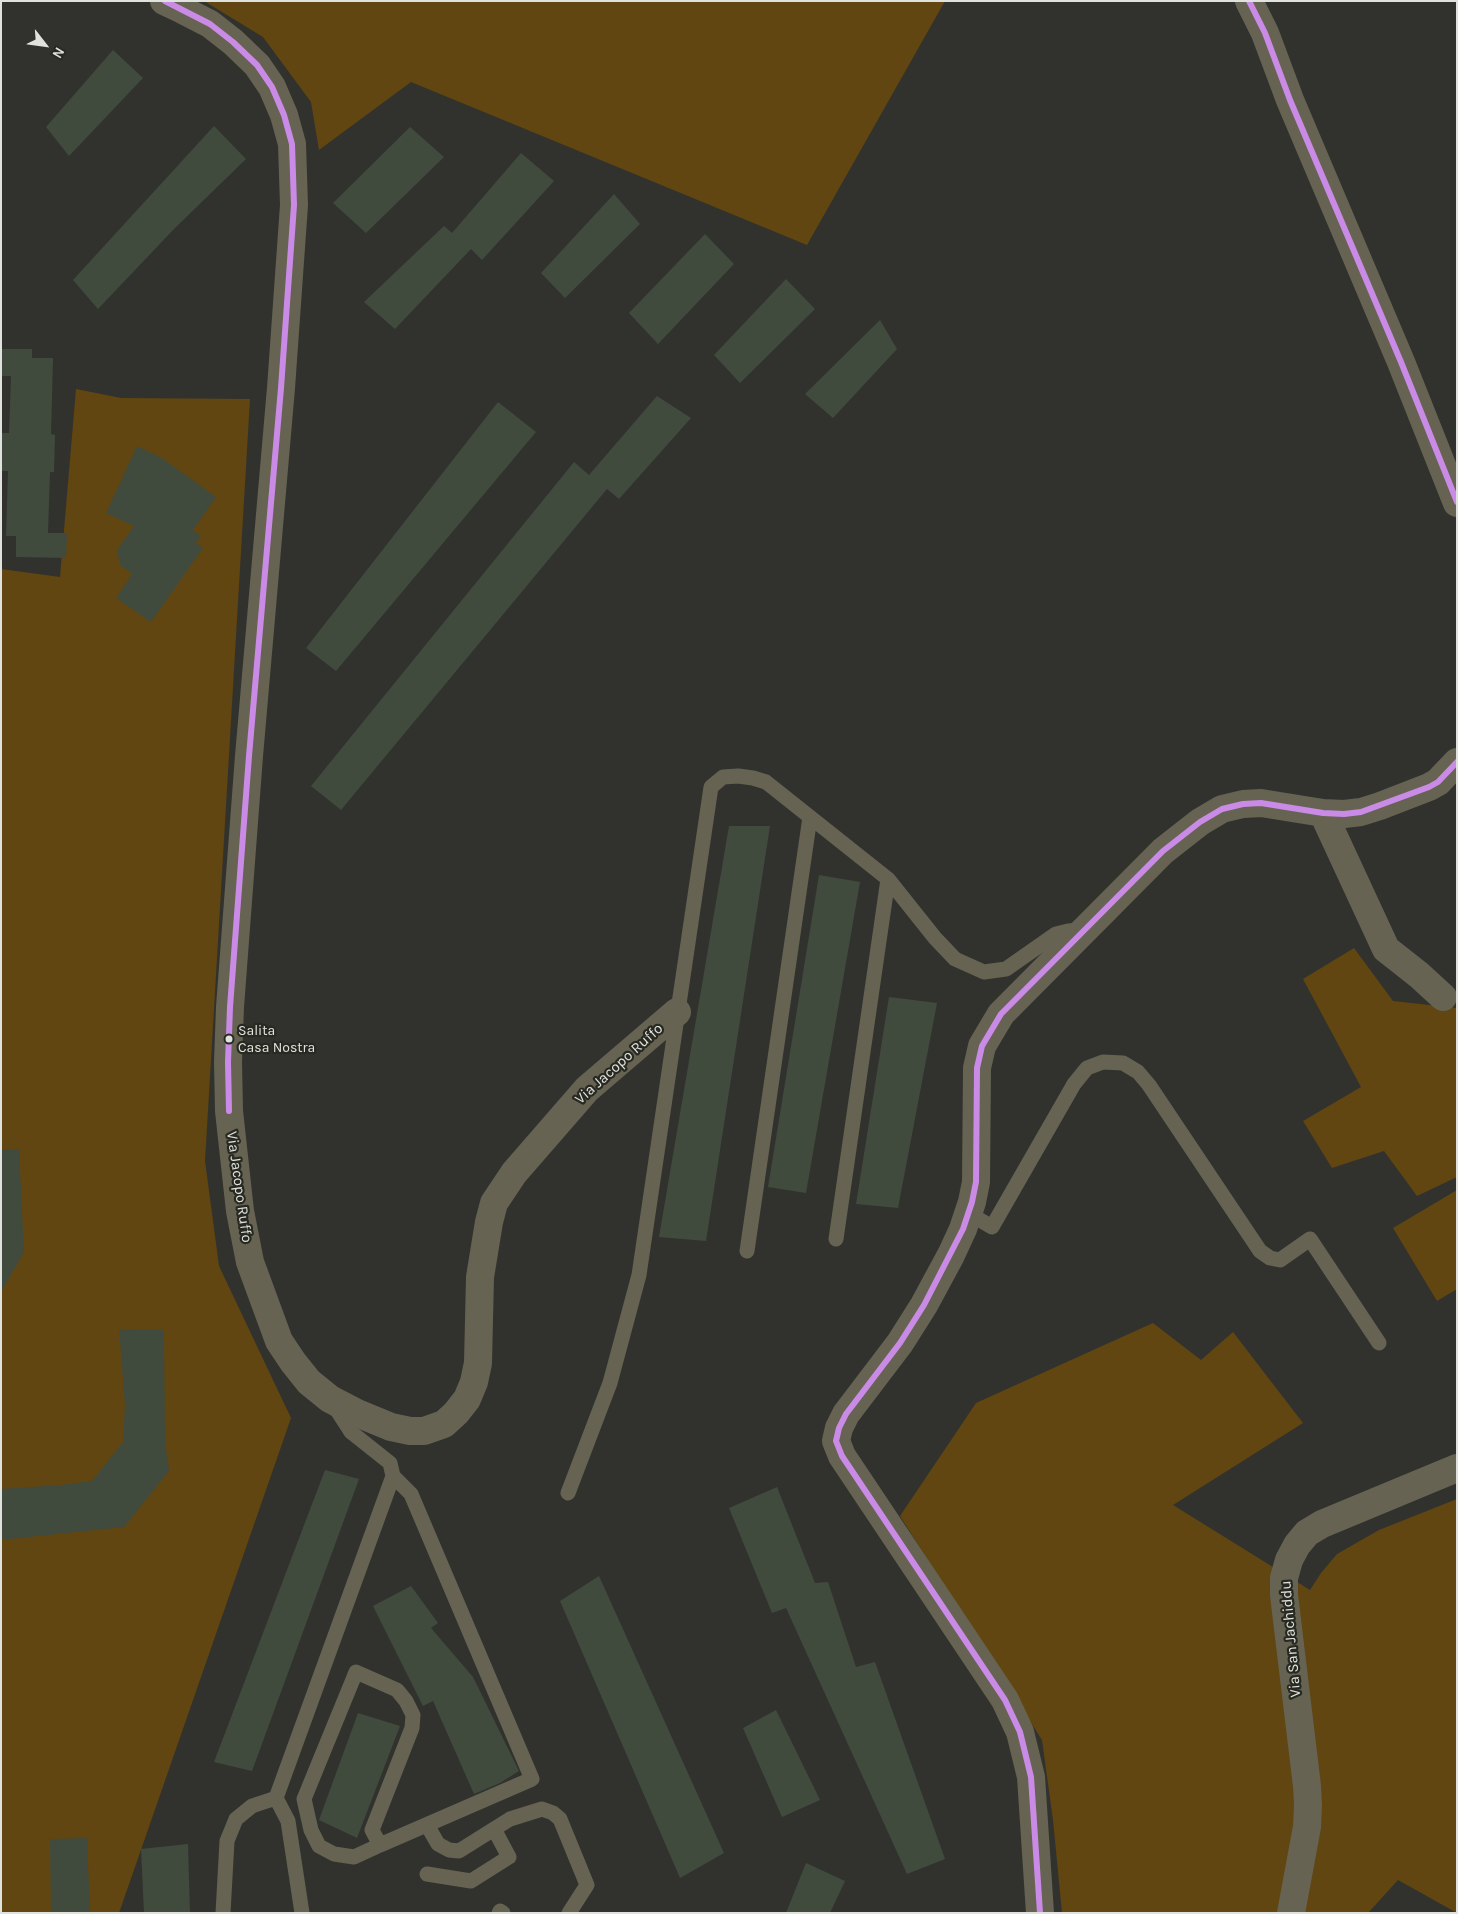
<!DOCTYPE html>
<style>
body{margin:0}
#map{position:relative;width:1458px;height:1914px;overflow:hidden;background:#31322e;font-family:Karla,sans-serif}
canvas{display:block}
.frame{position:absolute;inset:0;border:2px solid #e0e2dd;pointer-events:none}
.north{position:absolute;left:20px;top:20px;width:50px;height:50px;-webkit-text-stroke:4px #282a22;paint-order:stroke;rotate:120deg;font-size:14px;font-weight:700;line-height:20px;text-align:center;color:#e0e2dd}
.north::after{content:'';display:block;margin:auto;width:18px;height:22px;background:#e0e2dd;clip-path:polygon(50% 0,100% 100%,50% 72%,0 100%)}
</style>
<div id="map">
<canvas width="1458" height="1914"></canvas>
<div class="frame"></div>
<div class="north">N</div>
</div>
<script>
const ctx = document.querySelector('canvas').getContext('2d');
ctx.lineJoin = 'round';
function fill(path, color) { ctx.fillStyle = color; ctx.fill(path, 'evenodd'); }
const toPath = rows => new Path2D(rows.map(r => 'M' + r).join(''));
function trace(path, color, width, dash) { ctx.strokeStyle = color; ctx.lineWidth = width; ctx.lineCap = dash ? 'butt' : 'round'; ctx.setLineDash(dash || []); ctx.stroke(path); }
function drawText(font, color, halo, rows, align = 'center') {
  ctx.font = font + ' Karla,sans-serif'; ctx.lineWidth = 4.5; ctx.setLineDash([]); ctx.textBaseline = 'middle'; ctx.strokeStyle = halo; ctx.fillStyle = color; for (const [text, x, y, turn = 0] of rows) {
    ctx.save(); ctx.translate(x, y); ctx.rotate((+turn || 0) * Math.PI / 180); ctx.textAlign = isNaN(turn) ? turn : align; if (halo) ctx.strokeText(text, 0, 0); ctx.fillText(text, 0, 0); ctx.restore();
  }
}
fill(toPath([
 [204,1,945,1,807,245,411,82,319,150,311,102,263,37],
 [76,389,121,398,250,399,205,1161,219,1266,291,1418,119,1913,1,1913,1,569,60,577],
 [1354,948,1393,1001,1457,1008,1457,1177,1417,1196,1384,1151,1332,1168,1303,1121,1361,1087,1303,979],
 [1457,1190,1457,1289,1437,1301,1393,1228],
 [1153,1323,1201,1360,1233,1332,1303,1423,1173,1505,1310,1590,1321,1573,1337,1554,1379,1530,1457,1499,1457,1913,1398,1880,1368,1913,1062,1913,1053,1820,1042,1740,900,1516,976,1403]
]), '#614611');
fill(toPath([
 [113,50,143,78,69,156,46,127],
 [214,126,246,159,174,229,98,309,73,280],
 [410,127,444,157,366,233,333,203],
 [521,153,554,181,482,260,471,249,395,329,364,302,444,226,452,233],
 [614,194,640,224,565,298,541,273],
 [705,234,734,264,658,344,629,313],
 [786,279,815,309,740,383,714,355],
 [880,320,897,349,833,418,805,394],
 [1,349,32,349,32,358,53,358,51,434,55,435,54,472,50,472,48,533,67,533,66,558,16,557,16,536,6,536,8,471,1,471,1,433,9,433,11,376,1,376],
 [657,396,691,418,619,499,607,489,341,810,311,786,574,462,589,475],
 [498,402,536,432,336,671,306,648],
 [137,446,162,458,216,497,193,530,201,536,196,543,203,548,151,622,116,598,132,574,120,565,117,550,134,526,106,513],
 [729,826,770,826,706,1241,659,1237],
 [819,875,860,882,806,1193,768,1187],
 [889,997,937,1003,898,1208,856,1204],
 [1,1149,19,1149,24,1252,1,1292],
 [119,1329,164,1330,165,1440,169,1471,124,1527,1,1540,1,1489,60,1485,92,1481,123,1442,125,1405],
 [325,1470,359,1479,252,1771,214,1762],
 [777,1487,815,1583,828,1582,856,1667,875,1662,945,1859,907,1874,786,1608,772,1613,729,1508],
 [599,1576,724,1853,680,1878,560,1601],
 [411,1586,438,1623,431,1628,473,1677,519,1771,500,1783,474,1794,433,1701,423,1706,373,1606],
 [776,1710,820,1800,782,1817,743,1728],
 [358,1713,400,1726,357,1838,319,1820],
 [87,1838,90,1913,51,1913,50,1839],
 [188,1844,190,1913,144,1913,141,1849],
 [806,1863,845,1881,830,1913,786,1913]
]), '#404b3e');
trace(toPath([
 [968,1213,992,1227,1074,1084,1087,1068,1103,1062,1123,1063,1138,1072,1149,1085,1260,1251,1270,1258,1280,1260,1310,1239,1379,1343],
 [836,1239,888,879],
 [747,1251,810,817],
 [568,1493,610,1383,639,1275,711,787,723,777,738,776,753,778,766,782,888,879,935,938,955,959,984,972,1006,969,1056,934,1068,931,1083,930],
 [276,1798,288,1821,302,1913],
 [427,1825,438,1844,449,1850,459,1851,510,1819,542,1809,553,1813,560,1819,587,1885,569,1913],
 [380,1845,372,1830,412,1728,413,1715,406,1701,397,1690,356,1672,304,1799,311,1830,319,1846,334,1854,354,1857,380,1845,532,1779,411,1494,393,1476],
 [427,1874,471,1881,509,1857,494,1829],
 [223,1913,227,1841,236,1819,252,1806,276,1798,393,1476,390,1463,351,1432,333,1404],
 [499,1913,500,1911,503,1913]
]), '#666353', 15);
trace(toPath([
 [164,1,179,8,210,24,233,42,257,65,272,87,284,115,292,144,294,205,281,388,249,756,230,1007,228,1062,229,1111,240,1211,250,1262,279,1341,293,1362,309,1382,330,1399,357,1413,391,1427,410,1431,424,1431,444,1424,456,1413,467,1399,474,1382,478,1363,480,1277,489,1222,494,1203,514,1173,587,1089,677,1012],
 [1249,1,1265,33,1290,100,1401,362,1457,503],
 [1323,813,1386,949,1419,975,1443,997],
 [1040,1913,1031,1777,1020,1732,1005,1700,842,1456,836,1441,839,1428,846,1414,900,1343,924,1305,951,1255,963,1229,972,1202,976,1182,977,1068,982,1046,1001,1014,1163,851,1200,822,1222,809,1243,804,1261,803,1323,813,1344,814,1361,812,1380,806,1429,787,1438,782,1457,762],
 [1291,1913,1307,1827,1308,1805,1307,1786,1284,1595,1284,1578,1289,1560,1297,1545,1307,1533,1322,1524,1457,1468]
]), '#666353', 28);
trace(toPath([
 [165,1,210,24,233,42,257,65,272,87,284,115,292,144,294,205,281,388,249,756,230,1007,228,1062,229,1111],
 [1249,1,1265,33,1290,100,1401,362,1457,502],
 [1040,1913,1031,1777,1020,1732,1005,1700,842,1456,836,1441,839,1428,846,1414,900,1343,924,1305,963,1229,972,1202,976,1182,977,1068,982,1046,1001,1014,1163,851,1200,822,1222,809,1243,804,1261,803,1323,813,1344,814,1361,812,1429,787,1438,782,1457,762]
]), '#ca8be6', 6);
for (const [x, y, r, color] of [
 [229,1039,4.5,"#e0e2dd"]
]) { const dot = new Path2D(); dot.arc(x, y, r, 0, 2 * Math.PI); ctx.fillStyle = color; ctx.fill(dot); trace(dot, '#282a22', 2); }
drawText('14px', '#e0e2dd', '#282a22', [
 ["Salita",238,1031],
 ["Casa Nostra",238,1048]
], 'left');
drawText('15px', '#e0e2dd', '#282a22', [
 ["Via Jacopo Ruffo",619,1064,-42],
 ["Via Jacopo Ruffo",239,1187,82],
 ["Via San Jachiddu",1291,1639,-95]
]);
</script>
